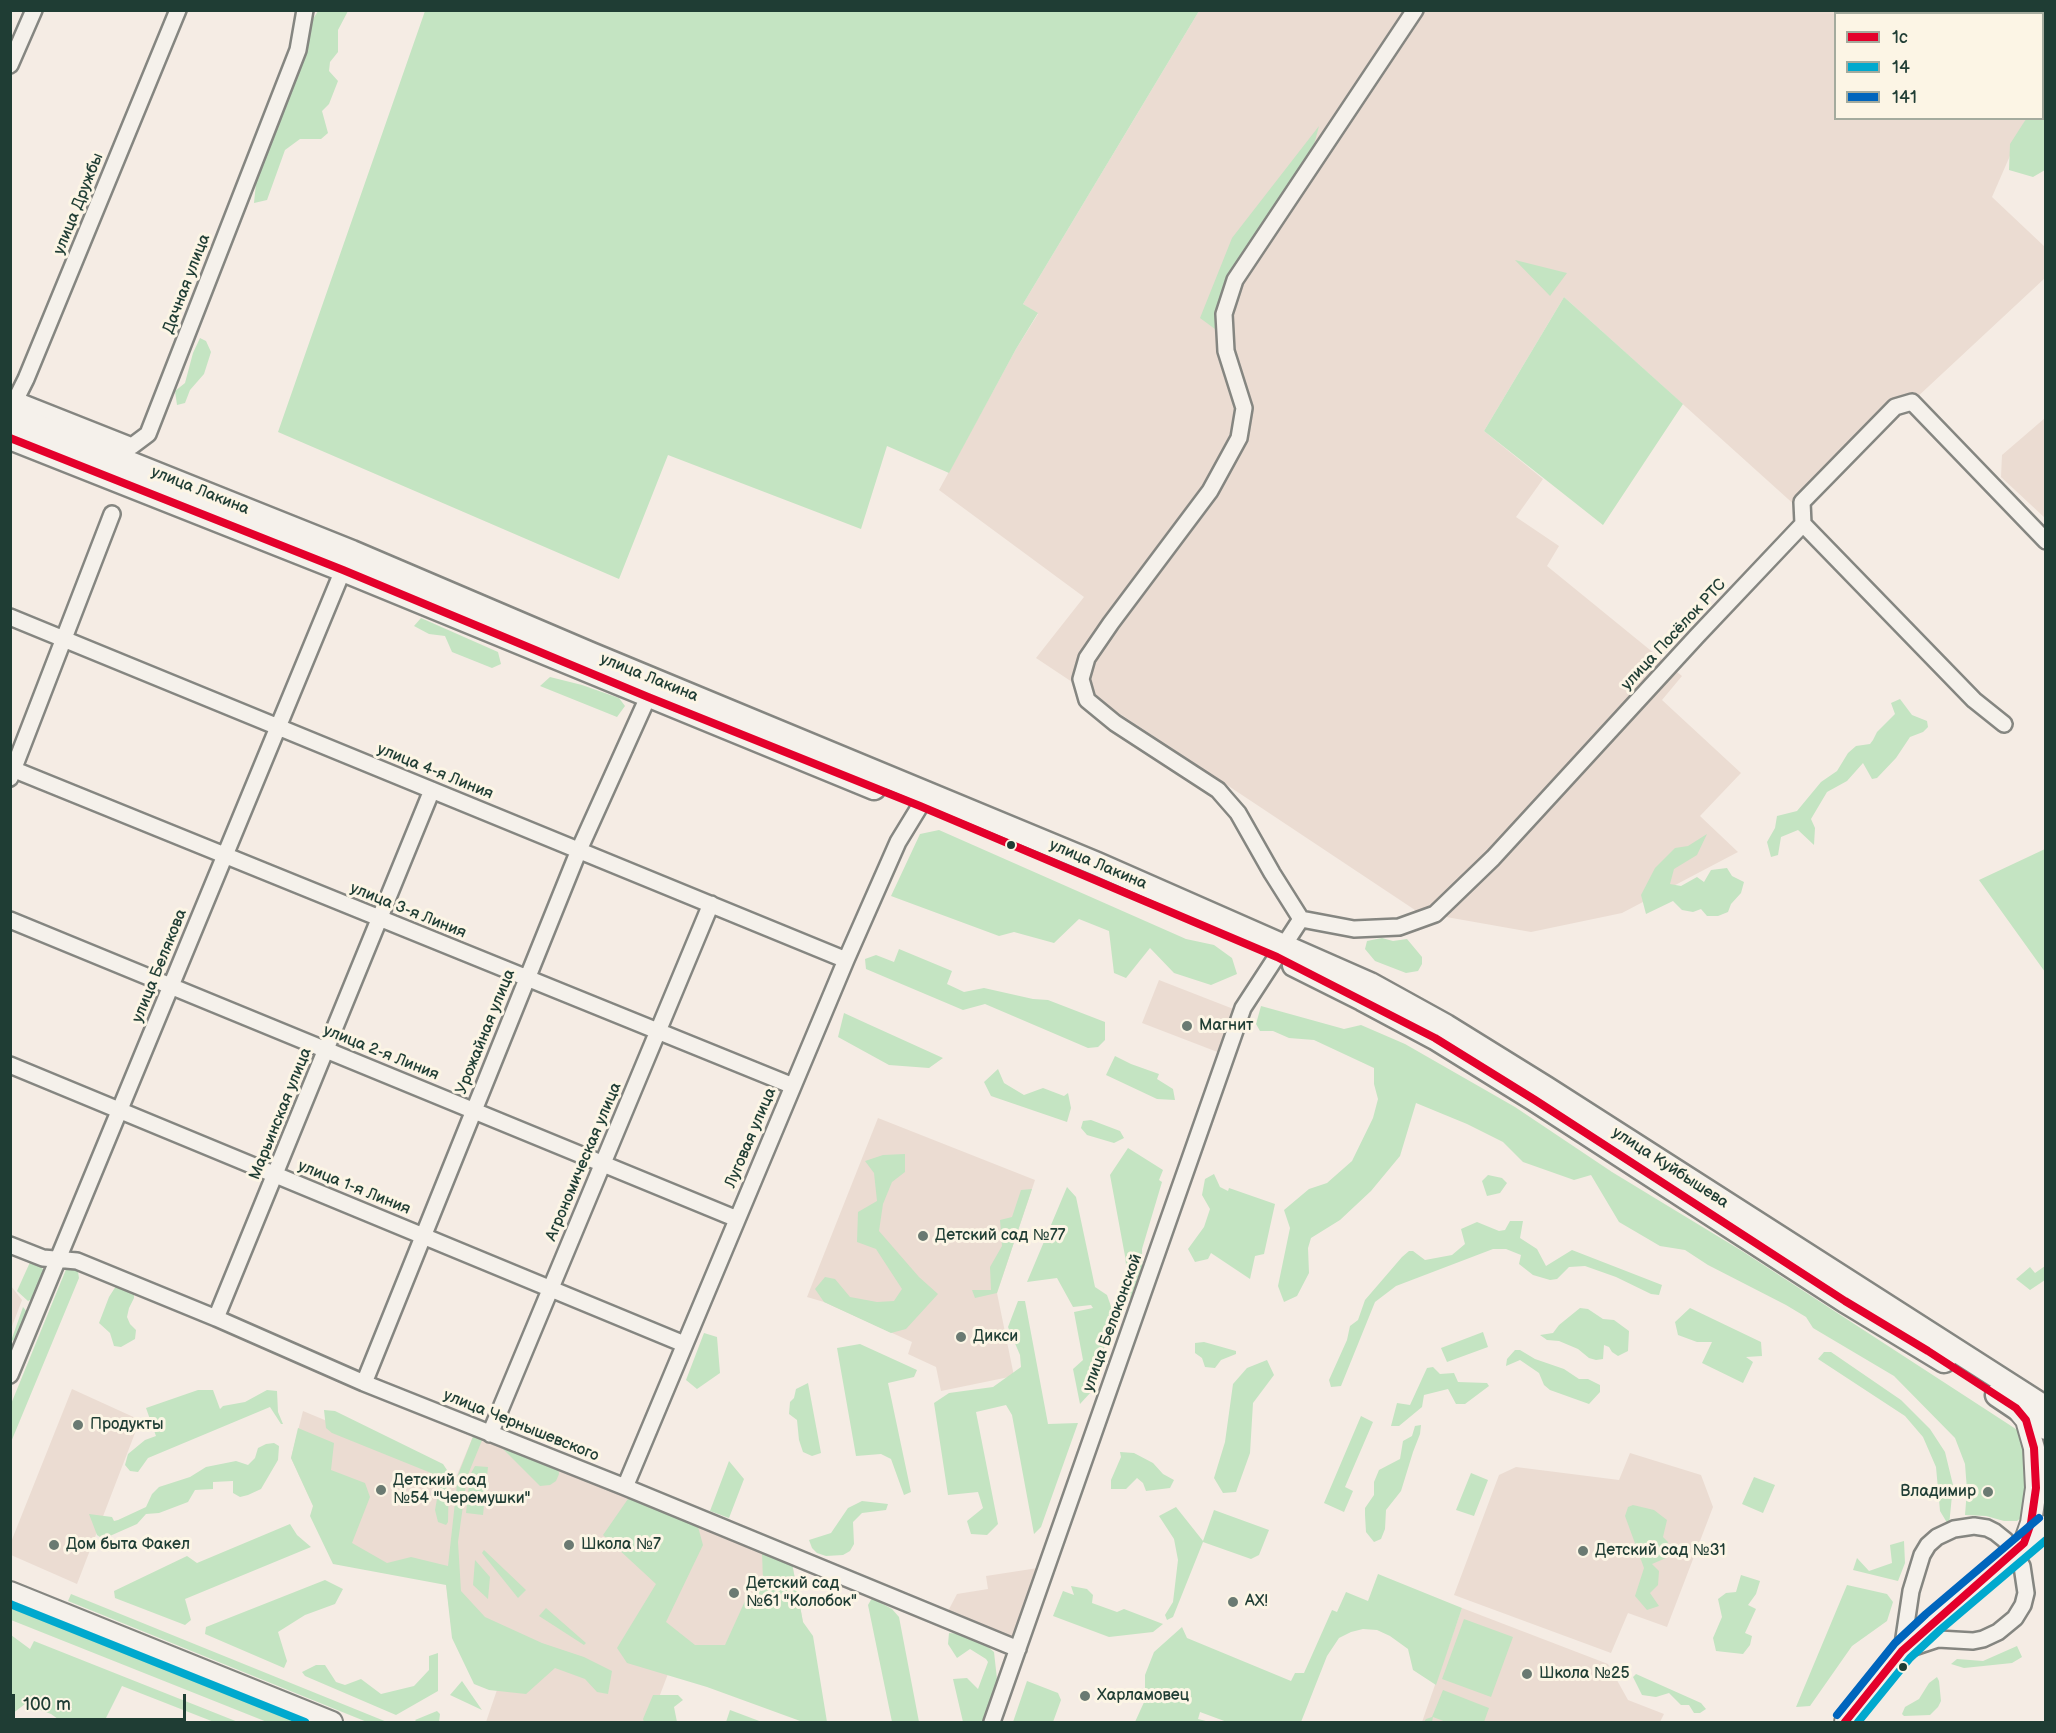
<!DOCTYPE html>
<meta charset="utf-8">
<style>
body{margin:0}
#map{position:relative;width:2056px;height:1733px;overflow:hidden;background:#f5ece4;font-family:"Balsamiq Sans",sans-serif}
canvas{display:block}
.frame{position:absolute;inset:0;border:12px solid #1f3d34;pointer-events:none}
.legend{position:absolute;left:1834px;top:12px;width:210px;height:108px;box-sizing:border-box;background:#fcf5e5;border:2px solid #a4ab9e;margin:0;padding:8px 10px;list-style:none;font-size:18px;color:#1f3d34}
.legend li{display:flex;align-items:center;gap:12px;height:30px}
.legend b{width:30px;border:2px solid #a4ab9e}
.scale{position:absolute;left:12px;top:1694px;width:174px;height:27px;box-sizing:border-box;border:3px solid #1f3d34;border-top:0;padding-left:8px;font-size:18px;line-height:21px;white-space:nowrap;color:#1f3d34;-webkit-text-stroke:4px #fcf5e5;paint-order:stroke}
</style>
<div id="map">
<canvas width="2056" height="1733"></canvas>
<div class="frame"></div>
<ul class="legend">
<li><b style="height:8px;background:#e4002b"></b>1с</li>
<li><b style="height:8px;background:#00a9ce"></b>14</li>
<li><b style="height:8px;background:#0065bd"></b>141</li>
</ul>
<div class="scale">100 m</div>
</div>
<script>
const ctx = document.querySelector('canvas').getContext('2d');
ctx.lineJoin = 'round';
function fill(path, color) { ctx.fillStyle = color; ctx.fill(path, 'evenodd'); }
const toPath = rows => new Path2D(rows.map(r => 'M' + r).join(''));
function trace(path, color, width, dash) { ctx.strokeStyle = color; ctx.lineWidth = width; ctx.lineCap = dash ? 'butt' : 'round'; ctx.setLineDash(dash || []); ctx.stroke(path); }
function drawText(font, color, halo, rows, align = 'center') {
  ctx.font = font + ' "Balsamiq Sans",sans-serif'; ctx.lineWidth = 6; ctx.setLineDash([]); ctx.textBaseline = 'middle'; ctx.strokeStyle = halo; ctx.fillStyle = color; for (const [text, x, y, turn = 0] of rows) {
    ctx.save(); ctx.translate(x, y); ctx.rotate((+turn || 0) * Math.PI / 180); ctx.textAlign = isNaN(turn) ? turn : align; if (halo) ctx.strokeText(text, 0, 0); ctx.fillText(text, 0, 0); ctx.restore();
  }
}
fill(toPath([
 [1997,10,2003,13,1836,14,1836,118,2026,119,1992,197,2045,247,2045,278,1798,508,1564,297,1484,431,1543,479,1516,517,1559,546,1547,566,1682,676,1662,700,1741,773,1700,816,1738,852,1622,913,1531,932,1418,912,1036,658,1084,597,939,490,1016,349,1038,314,1023,304,1199,11],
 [2045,418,2045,518,2001,477,2002,455],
 [1159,980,1236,1010,1220,1053,1142,1023],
 [878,1118,1035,1180,997,1293,1014,1376,941,1391,936,1367,908,1354,912,1342,824,1302,807,1297],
 [11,1286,22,1300,11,1329],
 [72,1389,140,1420,77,1584,11,1555,11,1542],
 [303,1411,457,1475,474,1434,697,1523,792,1563,803,1622,671,1666,658,1700,662,1722,486,1722,510,1652,452,1631,446,1584,341,1565,291,1458],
 [1630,1453,1701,1475,1713,1507,1667,1627,1628,1613,1611,1653,1454,1595,1499,1475,1516,1467,1619,1480],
 [1038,1568,1014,1641,947,1613,957,1594,988,1589,986,1576],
 [1462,1608,1608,1664,1628,1700,1664,1714,1660,1722,1422,1722]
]), '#ebdcd2');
fill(toPath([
 [318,11,348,11,338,30,338,52,330,62,329,71,338,81,329,104,322,111,328,133,321,139,300,139,285,150,267,200,254,203,257,173,295,80,313,19],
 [425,11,425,10,1199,11,1023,304,1038,313,1016,349,949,473,887,446,861,529,668,455,619,579,278,432],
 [2045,74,2046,134,2044,135,2045,170,2033,177,2009,170,2010,144,2026,119,2042,118,2043,80],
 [1319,126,1310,160,1231,280,1215,329,1200,318,1232,238],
 [1515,260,1567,273,1550,296],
 [1564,297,1683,404,1603,525,1484,431],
 [200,338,206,341,211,352,204,374,190,390,185,403,177,405,175,391,185,383,193,353],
 [421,618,498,652,501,664,492,668,452,652,445,636,429,634,414,626],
 [550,677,582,685,619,698,625,706,617,717,540,686],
 [1900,699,1912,715,1927,721,1928,727,1923,732,1910,737,1896,758,1877,778,1872,779,1863,763,1847,781,1827,792,1811,819,1815,828,1814,845,1798,830,1781,837,1778,855,1771,857,1767,842,1775,828,1777,816,1797,811,1821,782,1837,771,1848,753,1856,746,1870,744,1873,740,1877,732,1895,714,1891,703],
 [939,830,1186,939,1214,945,1232,958,1237,974,1211,985,1174,973,1150,948,1126,978,1114,973,1109,931,1079,919,1054,943,1014,932,999,936,891,896,920,834],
 [1707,834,1697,855,1674,869,1670,884,1681,886,1697,877,1704,882,1711,870,1727,868,1732,876,1744,882,1741,893,1731,904,1728,912,1718,916,1707,916,1701,909,1693,912,1682,910,1673,901,1646,914,1641,895,1655,868,1675,848,1688,846],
 [2045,849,2045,972,1979,880],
 [1382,938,1393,941,1407,939,1422,957,1422,964,1418,971,1406,973,1375,961,1365,949,1367,941],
 [899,949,952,971,947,984,964,992,984,988,1033,999,1048,1000,1105,1022,1105,1040,1098,1047,1088,1048,985,1004,963,1010,866,969,865,959,876,955,894,962],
 [1261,1006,1344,1029,1361,1025,1405,1044,1515,1107,1612,1172,1742,1251,2022,1433,2025,1441,2028,1506,2026,1514,2017,1521,2004,1521,1986,1516,1965,1515,1967,1490,1965,1464,1955,1438,1894,1376,1813,1328,1806,1317,1786,1305,1708,1265,1685,1250,1660,1246,1619,1222,1591,1175,1574,1180,1523,1162,1503,1142,1467,1124,1416,1103,1400,1156,1371,1191,1340,1220,1311,1238,1308,1248,1309,1273,1297,1296,1284,1302,1278,1286,1290,1228,1284,1210,1309,1189,1327,1183,1352,1161,1373,1118,1378,1099,1374,1084,1374,1068,1314,1040,1289,1038,1273,1031,1260,1031,1256,1024],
 [844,1013,868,1024,943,1058,929,1068,889,1065,838,1037],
 [1115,1056,1131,1064,1159,1074,1157,1079,1173,1089,1175,1100,1157,1099,1106,1075],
 [998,1069,1004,1083,1024,1095,1043,1088,1064,1096,1068,1093,1071,1108,1067,1122,991,1096,984,1082],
 [1091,1120,1120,1131,1124,1138,1114,1143,1087,1135,1081,1128,1083,1121],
 [1128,1148,1163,1170,1159,1180,1162,1182,1142,1249,1143,1288,1131,1309,1125,1256,1110,1175],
 [905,1154,905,1172,892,1182,883,1204,879,1231,919,1277,938,1294,906,1329,891,1333,824,1302,815,1289,825,1277,835,1279,850,1297,877,1302,894,1301,902,1289,876,1249,857,1242,858,1212,877,1201,874,1173,865,1161,883,1155],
 [1214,1174,1220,1187,1228,1191,1229,1188,1275,1204,1264,1254,1255,1256,1250,1279,1211,1253,1208,1259,1195,1262,1188,1249,1204,1227,1210,1209,1202,1195,1205,1179],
 [1488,1175,1502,1178,1507,1183,1500,1193,1487,1196,1482,1181],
 [1067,1187,1076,1197,1095,1287,1107,1295,1114,1315,1091,1392,1080,1404,1073,1369,1083,1360,1074,1312,1093,1308,1091,1305,1073,1307,1057,1278,1027,1282],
 [1032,1189,997,1293,975,1298,972,1290,991,1290,990,1267,1002,1246,1000,1220,1012,1217,1021,1190],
 [1510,1221,1523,1221,1520,1238,1537,1249,1546,1266,1572,1250,1662,1285,1659,1295,1651,1294,1616,1277,1585,1266,1569,1267,1557,1279,1550,1280,1533,1275,1519,1264,1521,1255,1506,1249,1493,1249,1396,1286,1375,1302,1341,1386,1331,1387,1329,1380,1347,1340,1350,1326,1358,1320,1365,1300,1402,1257,1409,1251,1413,1251,1425,1260,1452,1255,1465,1244,1461,1229,1477,1222,1499,1231,1505,1230],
 [31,1260,39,1264,45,1272,35,1298,28,1301,17,1291],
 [77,1266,79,1278,11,1442,11,1404,67,1267],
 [2045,1266,2045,1280,2030,1290,2016,1279,2030,1267,2035,1273],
 [116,1286,124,1286,134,1294,134,1298,129,1308,127,1317,130,1324,136,1330,135,1339,121,1347,114,1346,110,1333,99,1323,109,1297],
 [1018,1301,1025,1301,1048,1424,1078,1423,1041,1527,1034,1534,1012,1415,1006,1405,976,1412,998,1524,987,1535,971,1534,967,1521,983,1508,978,1492,948,1495,934,1403,949,1393,993,1387,1021,1367,1020,1355,1008,1327],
 [23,1307,28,1313,17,1339,11,1341],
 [1580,1308,1588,1309,1603,1319,1614,1320,1629,1331,1628,1351,1618,1356,1612,1352,1609,1347,1604,1345,1603,1359,1596,1360,1589,1358,1578,1349,1559,1341,1547,1340,1540,1335,1553,1333,1559,1325],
 [1690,1308,1761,1342,1762,1356,1746,1357,1753,1362,1743,1383,1702,1363,1712,1342,1697,1342,1678,1335,1675,1322],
 [1483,1332,1488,1347,1447,1362,1441,1348],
 [704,1333,717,1337,720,1373,697,1389,686,1380],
 [1204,1342,1236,1351,1236,1354,1221,1360,1215,1368,1205,1367,1202,1358,1195,1353,1195,1343],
 [860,1344,917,1370,914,1377,888,1383,911,1492,904,1495,891,1459,881,1454,856,1456,837,1348],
 [1515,1350,1520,1350,1535,1359,1564,1369,1579,1379,1588,1379,1600,1385,1600,1392,1589,1404,1550,1390,1544,1385,1539,1373,1520,1360,1506,1366,1507,1359],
 [1824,1352,1831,1352,1901,1400,1930,1429,1945,1452,1953,1485,1949,1526,1940,1511,1936,1467,1923,1437,1905,1416,1818,1359],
 [1267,1360,1274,1375,1253,1403,1250,1453,1236,1492,1223,1493,1214,1478,1225,1442,1233,1384,1247,1368],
 [1433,1367,1440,1374,1454,1373,1458,1382,1487,1383,1489,1386,1465,1404,1456,1404,1448,1389,1424,1395,1422,1407,1399,1426,1391,1426,1397,1403,1410,1405,1427,1368],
 [808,1383,821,1453,812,1456,803,1452,799,1440,797,1420,789,1414,790,1402,794,1398,796,1389],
 [198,1390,213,1390,220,1409,223,1406,245,1402,267,1390,277,1391,278,1412,283,1424,281,1424,270,1407,148,1458,138,1472,130,1471,125,1465,128,1454,145,1440,156,1436,146,1408],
 [324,1410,335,1411,443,1464,449,1473,448,1522,446,1525,438,1522,435,1510,441,1477,332,1433,326,1428],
 [1361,1416,1373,1422,1345,1487,1353,1491,1344,1512,1324,1503],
 [1421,1425,1420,1434,1413,1452,1401,1491,1386,1510,1385,1529,1381,1539,1374,1542,1366,1532,1365,1515,1365,1508,1374,1495,1374,1482,1379,1470,1400,1459,1403,1441,1412,1436,1415,1426],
 [298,1428,334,1443,331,1470,365,1483,370,1497,352,1543,387,1563,411,1557,448,1566,458,1475,474,1434,483,1438,467,1477,458,1542,461,1591,485,1617,542,1643,584,1657,612,1671,608,1694,597,1692,585,1679,555,1668,526,1694,489,1690,474,1684,452,1638,446,1585,333,1564,310,1516,313,1506,291,1458],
 [496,1439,558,1467,559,1474,556,1481,550,1485,540,1486,498,1444],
 [274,1443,279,1446,278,1460,261,1489,248,1495,240,1497,233,1493,233,1481,213,1482,213,1489,195,1490,188,1502,159,1513,146,1514,137,1524,103,1539,97,1535,89,1514,112,1517,114,1521,118,1520,146,1507,152,1494,159,1487,190,1477,206,1467,236,1461,248,1465,255,1458,258,1448,266,1444],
 [1120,1452,1134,1453,1153,1463,1163,1474,1174,1480,1170,1488,1146,1491,1143,1483,1137,1478,1126,1489,1111,1489,1111,1480,1121,1457],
 [729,1461,744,1479,729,1518,710,1511],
 [475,1466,488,1467,483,1515,466,1513,470,1475],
 [1471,1473,1488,1480,1474,1516,1456,1510],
 [1754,1477,1775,1485,1763,1513,1742,1504],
 [630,1496,697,1523,703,1545,666,1622,695,1645,725,1645,745,1601,763,1582,762,1551,792,1563,803,1622,813,1636,827,1722,803,1722,707,1687,627,1663,617,1648,656,1584,603,1535],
 [862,1501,888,1504,886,1510,862,1513,853,1522,854,1544,850,1551,843,1555,826,1556,817,1553,812,1548,809,1540,831,1533,848,1508],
 [1633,1505,1654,1510,1667,1520,1663,1537,1668,1542,1666,1558,1652,1564,1659,1571,1658,1585,1650,1593,1659,1606,1647,1610,1635,1596,1644,1568,1625,1516,1628,1507],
 [1176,1507,1203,1541,1214,1510,1269,1530,1259,1555,1251,1559,1203,1542,1173,1617,1167,1620,1165,1615,1173,1602,1178,1560,1174,1539,1159,1516],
 [290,1524,297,1535,311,1547,185,1599,191,1620,185,1625,115,1598,114,1591,187,1556,197,1563],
 [1904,1541,1905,1563,1898,1581,1853,1570,1857,1558,1869,1571,1892,1563,1890,1545],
 [484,1550,526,1590,518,1598,482,1553],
 [475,1560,490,1577,488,1599,473,1585],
 [1378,1574,1462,1608,1436,1685,1413,1670,1408,1649,1390,1636,1377,1630,1363,1629,1351,1632,1339,1638,1327,1656,1301,1722,1227,1722,1200,1712,1198,1719,1210,1722,1135,1722,1145,1700,1145,1675,1154,1652,1182,1627,1187,1638,1291,1681,1295,1673,1304,1673,1332,1610,1337,1612,1346,1592,1368,1601],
 [1741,1575,1760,1581,1756,1594,1748,1605,1756,1609,1745,1633,1752,1636,1750,1645,1743,1654,1716,1651,1713,1638,1722,1617,1718,1599,1726,1593,1736,1592],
 [325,1580,343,1589,335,1604,305,1615,278,1632,287,1661,284,1668,205,1634,206,1627],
 [1847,1585,1887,1594,1893,1602,1887,1621,1852,1646,1810,1706,1796,1707],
 [1071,1586,1087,1589,1093,1595,1092,1603,1117,1612,1124,1609,1163,1624,1153,1632,1109,1637,1053,1616,1063,1591,1074,1595],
 [71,1594,387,1722,367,1722,68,1601],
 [872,1598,892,1609,899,1617,919,1722,892,1722,868,1605],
 [10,1605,11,1605,298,1722,267,1722,11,1620],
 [546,1608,586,1643,584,1645,539,1616],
 [1464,1619,1513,1637,1491,1697,1442,1679],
 [949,1633,974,1635,994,1652,998,1688,986,1722,963,1722,953,1679,967,1678,978,1689,988,1662,986,1659,970,1649,957,1658,948,1644],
 [11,1635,30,1649,34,1641,238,1722,214,1722,122,1686,104,1722,59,1722,58,1719,51,1714,25,1704,12,1714,10,1714],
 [2017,1646,2022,1657,2012,1663,1964,1668,1951,1664,1957,1659,1983,1661],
 [438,1653,438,1691,396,1715,305,1676,302,1672,316,1665,325,1665,336,1682,345,1685,361,1679,381,1694,414,1686,429,1670,429,1656],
 [1636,1674,1701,1703,1706,1709,1700,1713,1694,1713,1689,1705,1681,1705,1669,1693,1656,1697,1642,1695,1633,1677],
 [1937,1677,1939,1681,1941,1701,1938,1707,1930,1715,1904,1716,1902,1714,1905,1707,1919,1699,1929,1683],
 [462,1681,482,1710,450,1695],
 [1027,1681,1058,1693,1061,1700,1053,1722,1013,1722],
 [1443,1690,1489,1708,1484,1722,1446,1722,1433,1717,1432,1722,1424,1722,1426,1719,1432,1717],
 [653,1695,678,1695,683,1700,674,1707,677,1722,644,1722,643,1719],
 [730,1710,762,1722,726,1722],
 [437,1711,440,1714,439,1722,417,1722,415,1720]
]), '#c4e4c2');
const minor = toPath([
 [10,65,34,10],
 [16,400,132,446,148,434,298,50,305,10],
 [11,409,26,379,178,10],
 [1803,524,1974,700,2004,724],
 [10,617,846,960],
 [10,768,793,1086],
 [10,778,112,514],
 [1301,919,1272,873,1238,813,1224,797,1218,790,1115,723,1087,700,1081,679,1087,658,1111,623,1210,491,1239,438,1244,408,1226,351,1224,314,1235,280,1415,10],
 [1301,919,1354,929,1399,927,1435,914,1493,858,1697,636,1803,524,1802,502,1895,407,1912,402,2046,541],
 [10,920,737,1219],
 [10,1065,684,1344],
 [10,1245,43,1258,77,1261,216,1318,364,1383,625,1487,1018,1649],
 [216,1318,432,790],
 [10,1375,343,570],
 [364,1383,579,850,648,697],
 [490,1434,711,904],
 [625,1487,846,960,898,842,920,806],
 [1974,1526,1987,1528,1995,1532,2005,1540,2022,1566,2026,1593,2023,1605,2015,1618,1998,1632,1983,1639,1973,1641,1938,1639,1902,1651,1911,1591,1922,1555,1928,1545,1937,1537,1954,1529,1974,1526],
 [992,1722,1243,1008,1301,919]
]);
const major = toPath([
 [2016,1408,2026,1420,2034,1448,2036,1488,2031,1523,2024,1543],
 [10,1592,332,1722],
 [1845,1722,1902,1651,1933,1622,2046,1526]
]);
const highway = toPath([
 [10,415,352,552,591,654,1097,864,1370,984,1446,1026,1546,1088,2046,1408],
 [10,438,343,570,874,788],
 [1294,965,1362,999,1435,1038,1535,1100,1845,1301,1944,1361],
 [1997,1395,2046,1428]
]);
trace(minor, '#858681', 20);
trace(major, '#858681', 24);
trace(highway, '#858681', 27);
trace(minor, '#f5f1eb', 15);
trace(major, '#f5f1eb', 20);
trace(highway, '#f5f1eb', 22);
trace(toPath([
 [10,438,343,570,648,697,920,806,1277,957,1435,1038,1535,1100,1845,1301,1928,1351,2016,1408,2026,1420,2034,1448,2036,1488,2031,1523,2024,1543,1902,1651,1845,1722]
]), '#e4002b', 8);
trace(toPath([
 [10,1604,305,1722],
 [1858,1722,1910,1658,1940,1630,2046,1540]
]), '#00a9ce', 8);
trace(toPath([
 [1837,1715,1895,1643,1926,1614,2039,1518]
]), '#0065bd', 8);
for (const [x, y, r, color] of [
 [1011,845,5,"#1f3d34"],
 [1187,1026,6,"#6a7a72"],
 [923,1236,6,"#6a7a72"],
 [961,1337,6,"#6a7a72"],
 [78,1425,6,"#6a7a72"],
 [381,1490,6,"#6a7a72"],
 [1988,1492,6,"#6a7a72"],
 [54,1545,6,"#6a7a72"],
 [569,1545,6,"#6a7a72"],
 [1583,1551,6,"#6a7a72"],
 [734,1593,6,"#6a7a72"],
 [1233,1602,6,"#6a7a72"],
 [1903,1667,5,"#1f3d34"],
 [1527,1674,6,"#6a7a72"],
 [1085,1696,6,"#6a7a72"]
]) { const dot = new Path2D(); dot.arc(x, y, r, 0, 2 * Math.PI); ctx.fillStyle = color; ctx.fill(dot); trace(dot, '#fcf5e5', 2); }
drawText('16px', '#1f3d34', '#fcf5e5', [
 ["улица Дружбы",79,204,-68],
 ["Дачная улица",187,284,-69],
 ["улица Лакина",200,491,22],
 ["улица Посёлок РТС",1674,635,-47],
 ["улица Лакина",649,678,22],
 ["улица 4-я Линия",435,772,22],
 ["улица Лакина",1098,865,23],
 ["улица 3-я Линия",408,911,22],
 ["улица Белякова",160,966,-68],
 ["Урожайная улица",486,1032,-68],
 ["улица 2-я Линия",381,1053,22],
 ["Марьинская улица",281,1114,-68],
 ["Луговая улица",751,1138,-67],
 ["Агрономическая улица",584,1162,-67],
 ["улица Куйбышева",1670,1168,33],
 ["улица 1-я Линия",354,1188,22],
 ["улица Белоконской",1113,1323,-70],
 ["улица Чернышевского",521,1426,22]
]);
drawText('16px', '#1f3d34', '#fcf5e5', [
 ["Магнит",1199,1026],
 ["Детский сад №77",935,1236],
 ["Дикси",973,1337],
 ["Продукты",90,1425],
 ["Детский сад",393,1481],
 ["№54 \"Черемушки\"",393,1499],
 ["Владимир",1976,1492,"right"],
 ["Дом быта Факел",66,1545],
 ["Школа №7",581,1545],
 ["Детский сад №31",1595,1551],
 ["Детский сад",746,1584],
 ["№61 \"Колобок\"",746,1602],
 ["АХ!",1245,1602],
 ["Школа №25",1539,1674],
 ["Харламовец",1097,1696]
], 'left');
</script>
